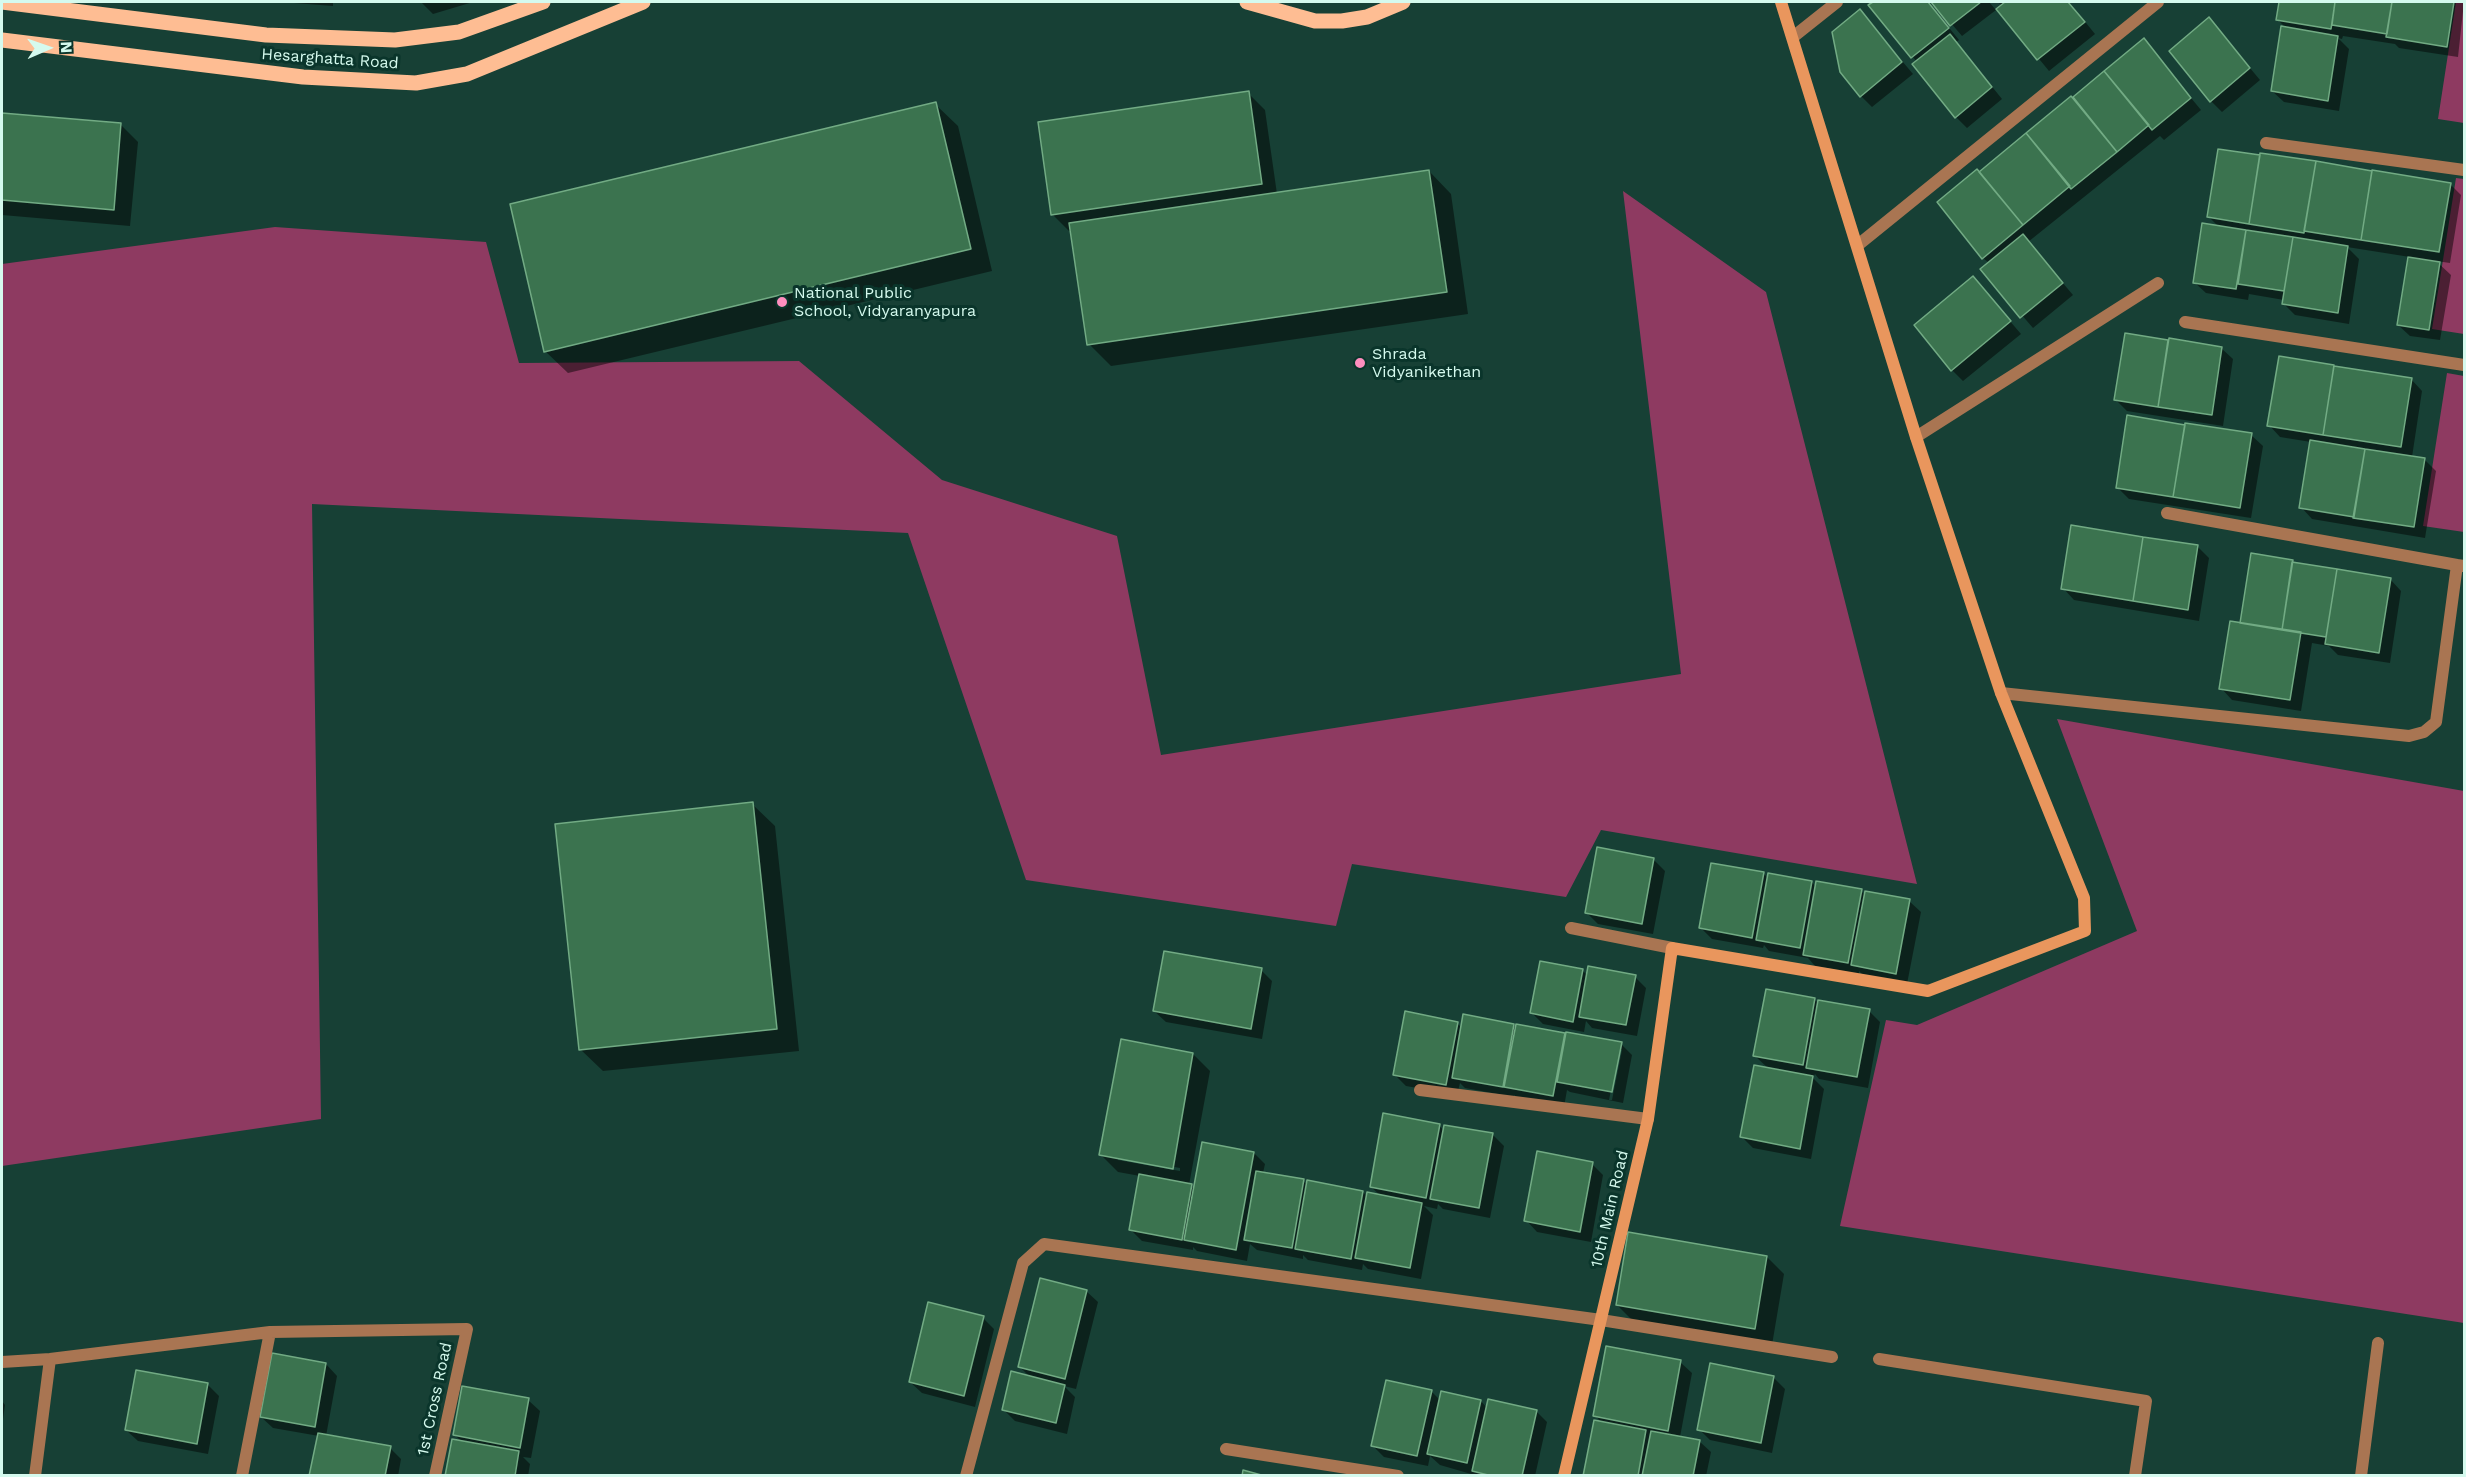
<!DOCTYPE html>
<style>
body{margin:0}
#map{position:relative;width:2466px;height:1477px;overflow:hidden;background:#174035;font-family:"Work Sans",sans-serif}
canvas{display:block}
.frame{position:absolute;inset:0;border:3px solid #d5faee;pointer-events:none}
.north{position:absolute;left:18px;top:18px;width:60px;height:60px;-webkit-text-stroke:4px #0a352b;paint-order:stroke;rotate:88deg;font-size:16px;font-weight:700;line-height:24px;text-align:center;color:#d5faee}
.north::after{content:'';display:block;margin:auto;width:21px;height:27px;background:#d5faee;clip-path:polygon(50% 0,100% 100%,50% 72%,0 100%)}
</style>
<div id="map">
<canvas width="2466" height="1477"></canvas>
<div class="frame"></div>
<div class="north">N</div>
</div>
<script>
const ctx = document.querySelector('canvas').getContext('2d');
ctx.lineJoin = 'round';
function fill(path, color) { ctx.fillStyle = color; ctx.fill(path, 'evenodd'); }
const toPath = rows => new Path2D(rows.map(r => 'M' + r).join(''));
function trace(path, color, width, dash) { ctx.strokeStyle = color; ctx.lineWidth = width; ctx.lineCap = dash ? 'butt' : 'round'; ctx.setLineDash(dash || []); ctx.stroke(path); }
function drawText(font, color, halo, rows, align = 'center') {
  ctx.font = font + ' "Work Sans",sans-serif'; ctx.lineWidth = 6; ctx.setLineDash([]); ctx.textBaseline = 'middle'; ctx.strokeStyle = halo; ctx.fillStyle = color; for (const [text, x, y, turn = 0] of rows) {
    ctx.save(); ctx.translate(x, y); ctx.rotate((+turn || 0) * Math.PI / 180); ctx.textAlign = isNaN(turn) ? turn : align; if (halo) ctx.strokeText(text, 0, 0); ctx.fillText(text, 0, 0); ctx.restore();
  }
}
fill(toPath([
 [2456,2,2464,2,2464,123,2438,119],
 [2456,178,2464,179,2464,334,2432,329],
 [1623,191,1766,292,1917,884,1601,830,1566,897,1352,864,1336,926,1026,880,908,533,312,504,321,1119,2,1166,2,264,275,227,486,242,519,363,799,361,942,480,1117,536,1161,755,1681,674],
 [2447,373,2464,376,2464,532,2423,526],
 [2057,719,2464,791,2464,1323,1840,1226,1886,1020,1917,1025,2137,931]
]), '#8e3a61');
fill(toPath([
 [281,2,333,2,333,6],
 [421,2,473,2,433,14],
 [1875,2,1928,2,1959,40,1956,42,2002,99,1967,128,1956,117,1917,62,1871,5],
 [1933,2,1989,2,1996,10,1962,36],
 [1998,2,2069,2,2095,34,2049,71,1998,9,2002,6],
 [2280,2,2464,2,2458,57,2399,48,2395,44,2343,36,2342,39,2338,38,2349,49,2339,111,2284,102,2272,91,2287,29,2278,20],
 [1860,11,1913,74,1872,107,1861,96],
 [2209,19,2260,80,2222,112,2211,101],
 [2143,40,2201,110,2164,140,2160,136,2028,242,2073,295,2033,328,1982,269,1989,263,1983,258,1980,173],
 [1248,93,1265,110,1277,194,1429,171,1451,194,1468,314,1111,366,1089,344,1072,231,1069,231,1052,214],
 [935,104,958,126,992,271,568,373,545,351],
 [2,115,121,125,138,142,130,226,2,215],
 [2450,184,2461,195,2450,263,2436,261,2451,275,2440,340,2410,336,2398,325,2410,257,2347,247,2359,259,2349,324,2295,315,2284,304,2284,300,2249,294,2248,300,2206,293,2194,282,2219,227,2208,216],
 [1973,278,2021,334,1963,381,1952,370],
 [2126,335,2221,348,2233,359,2223,426,2127,411,2116,400],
 [2280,357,2411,379,2422,391,2412,457,2424,459,2436,471,2425,538,2312,519,2301,507,2311,442,2280,437,2269,425],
 [2251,435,2263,446,2251,518,2129,499,2117,487],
 [2198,547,2209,558,2199,621,2074,600,2063,588],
 [2292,561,2295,564,2390,579,2401,591,2390,663,2338,655,2329,646,2312,643,2301,711,2232,700,2221,688,2241,625],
 [752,804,775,826,799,1051,603,1071,580,1049],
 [1654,860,1665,871,1653,934,1598,924,1587,913],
 [1764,874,1769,879,1812,882,1816,887,1861,891,1865,895,1909,901,1921,912,1907,984,1864,976,1859,971,1859,974,1815,966,1808,958,1769,951,1764,945,1763,948,1712,939,1701,928],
 [1261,970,1272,981,1262,1039,1166,1022,1154,1011],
 [1582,970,1588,976,1635,977,1646,988,1637,1036,1592,1028,1586,1021,1584,1032,1543,1024,1532,1013],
 [1814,999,1819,1004,1869,1011,1880,1022,1868,1088,1819,1079,1815,1074,1814,1076,1810,1075,1824,1089,1811,1159,1753,1148,1742,1137,1769,1069,1755,1056],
 [1457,1023,1462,1028,1513,1025,1517,1028,1564,1035,1567,1038,1621,1044,1632,1055,1623,1103,1570,1092,1567,1090,1564,1107,1517,1098,1514,1095,1514,1097,1465,1088,1460,1083,1457,1095,1406,1086,1395,1075],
 [1619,1050,1622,1050,1612,1100,1609,1100],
 [1193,1054,1210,1071,1189,1185,1195,1190,1254,1153,1265,1164,1263,1173,1303,1181,1308,1185,1363,1192,1368,1197,1381,1196,1371,1187,1439,1125,1444,1131,1492,1134,1504,1146,1490,1218,1443,1209,1438,1204,1437,1209,1424,1206,1433,1215,1421,1279,1368,1269,1363,1264,1362,1270,1308,1260,1303,1255,1303,1259,1257,1250,1250,1244,1247,1261,1197,1251,1193,1247,1193,1250,1142,1241,1131,1230,1140,1176,1118,1172,1101,1155],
 [1118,1157,1180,1168,1180,1171,1118,1160],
 [1592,1164,1603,1175,1591,1242,1537,1232,1526,1220],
 [1767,1257,1784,1274,1772,1345,1634,1322,1617,1305],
 [1086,1291,1098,1302,1076,1389,1064,1386,1075,1397,1067,1434,1015,1421,1003,1409,1031,1378,1020,1367],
 [983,1318,994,1329,975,1407,922,1393,910,1382],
 [1680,1362,1692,1373,1680,1437,1699,1441,1711,1452,1706,1476,1585,1476,1602,1423,1595,1415],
 [326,1364,337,1376,326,1436,390,1448,401,1459,398,1476,311,1476,319,1436,273,1428,261,1417],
 [1773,1377,1785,1389,1772,1453,1710,1440,1699,1429],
 [208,1385,219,1396,208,1454,138,1441,126,1430],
 [1431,1391,1440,1400,1442,1393,1481,1401,1487,1408,1536,1411,1547,1422,1535,1476,1478,1476,1440,1465,1430,1456,1428,1466,1384,1457,1373,1446],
 [528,1400,540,1411,531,1458,523,1457,530,1464,528,1476,447,1476,462,1442,455,1435],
 [2,1401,5,1405,2,1426]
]), '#0007');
const building = toPath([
 [1873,2,1928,2,1949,28,1911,58,1868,5,1873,2],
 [1931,2,1981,2,1950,26,1931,2],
 [2005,2,2068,2,2085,22,2037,60,1996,9,2005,2],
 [2279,2,2335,2,2331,29,2276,20,2279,2],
 [2335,2,2392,2,2387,34,2332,25,2335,2],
 [2392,2,2454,2,2447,47,2386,37,2392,2],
 [1860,9,1902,62,1860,97,1840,72,1832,32,1860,9],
 [2209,17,2250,68,2210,102,2169,51,2209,17],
 [2281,26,2338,36,2328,101,2271,91,2281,26],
 [1950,34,1992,87,1955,118,1912,64,1950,34],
 [2144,38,2191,98,2152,130,2104,71,2144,38],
 [2104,71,2149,125,2117,152,2073,97,2104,71],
 [1249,91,1262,184,1051,215,1038,122,1249,91],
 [2071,96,2117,152,2071,189,2026,133,2071,96],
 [936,102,971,249,544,352,510,204,936,102],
 [2,113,121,123,114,210,2,200,2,113],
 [2026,133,2070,186,2023,225,1979,172,2026,133],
 [2218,149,2260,155,2249,224,2207,217,2218,149],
 [2260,153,2316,161,2304,233,2249,224,2260,153],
 [2316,161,2372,171,2361,240,2304,231,2316,161],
 [1977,169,2023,225,1982,259,1937,202,1977,169],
 [1429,170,1447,292,1087,345,1069,223,1429,170],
 [2372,170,2451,183,2439,252,2361,240,2372,170],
 [2202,223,2246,230,2236,289,2193,283,2202,223],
 [2246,230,2293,237,2284,291,2238,284,2246,230],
 [2023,234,2063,283,2020,318,1980,269,2023,234],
 [2293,237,2348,246,2338,313,2282,304,2293,237],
 [2408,257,2440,262,2429,330,2397,325,2408,257],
 [1973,276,2011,321,1951,371,1914,325,1973,276],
 [2125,333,2168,340,2158,407,2114,400,2125,333],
 [2169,338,2222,347,2212,415,2158,407,2169,338],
 [2279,356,2334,365,2323,435,2267,426,2279,356],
 [2334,366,2412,378,2401,447,2323,435,2334,366],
 [2127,415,2185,425,2173,497,2116,488,2127,415],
 [2185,423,2252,433,2240,508,2173,497,2185,423],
 [2310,440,2365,449,2354,517,2299,508,2310,440],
 [2365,449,2425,458,2414,527,2353,518,2365,449],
 [2071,525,2143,537,2133,601,2061,589,2071,525],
 [2143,537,2198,545,2188,610,2133,601,2143,537],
 [2251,553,2293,560,2282,630,2240,623,2251,553],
 [2292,562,2337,569,2326,637,2282,630,2292,562],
 [2337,569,2391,578,2379,653,2325,644,2337,569],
 [2230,621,2301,632,2290,700,2219,689,2230,621],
 [753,802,777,1029,579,1050,555,824,753,802],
 [1597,847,1654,858,1642,924,1585,913,1597,847],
 [1711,863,1764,872,1752,938,1699,928,1711,863],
 [1768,873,1812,881,1800,948,1756,940,1768,873],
 [1816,881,1862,889,1848,963,1803,955,1816,881],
 [1865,891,1910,899,1896,974,1851,965,1865,891],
 [1164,951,1262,968,1251,1029,1153,1011,1164,951],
 [1540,961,1583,969,1573,1022,1530,1013,1540,961],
 [1588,966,1636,975,1626,1025,1579,1017,1588,966],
 [1766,989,1815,998,1803,1065,1753,1056,1766,989],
 [1818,1000,1870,1009,1857,1077,1806,1068,1818,1000],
 [1405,1011,1458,1022,1446,1085,1393,1075,1405,1011],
 [1463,1014,1514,1024,1503,1087,1452,1078,1463,1014],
 [1516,1024,1565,1033,1553,1096,1504,1087,1516,1024],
 [1566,1032,1622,1042,1612,1092,1557,1082,1566,1032],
 [1121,1039,1193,1053,1173,1169,1099,1155,1121,1039],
 [1754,1065,1813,1076,1800,1149,1740,1137,1754,1065],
 [1383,1113,1440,1124,1426,1198,1370,1187,1383,1113],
 [1444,1125,1493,1133,1479,1208,1430,1199,1444,1125],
 [1202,1142,1254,1152,1236,1250,1184,1240,1202,1142],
 [1537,1151,1593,1162,1580,1232,1524,1221,1537,1151],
 [1256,1171,1304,1179,1292,1248,1244,1240,1256,1171],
 [1139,1174,1192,1184,1182,1240,1129,1230,1139,1174],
 [1307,1180,1363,1191,1351,1259,1295,1249,1307,1180],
 [1367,1192,1422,1203,1410,1268,1355,1258,1367,1192],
 [1628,1232,1767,1256,1755,1329,1616,1305,1628,1232],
 [1040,1278,1087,1290,1065,1379,1018,1367,1040,1278],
 [928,1302,984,1316,964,1396,909,1382,928,1302],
 [1606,1346,1681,1360,1668,1431,1593,1416,1606,1346],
 [272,1353,326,1363,315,1427,260,1417,272,1353],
 [1710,1363,1774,1376,1761,1443,1697,1430,1710,1363],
 [136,1370,208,1383,197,1444,125,1430,136,1370],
 [1011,1371,1065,1385,1056,1423,1002,1410,1011,1371],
 [1386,1380,1432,1390,1417,1456,1371,1446,1386,1380],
 [462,1386,529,1398,520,1448,453,1435,462,1386],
 [1441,1391,1481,1400,1467,1463,1427,1454,1441,1391],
 [1488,1399,1537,1410,1522,1476,1492,1476,1472,1471,1488,1399],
 [1594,1420,1646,1430,1638,1476,1583,1476,1594,1420],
 [1651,1431,1700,1440,1693,1476,1642,1476,1651,1431],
 [318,1433,391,1446,385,1476,309,1476,318,1433],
 [452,1439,519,1451,515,1476,445,1476,452,1439],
 [1243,1470,1265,1476,1242,1476,1243,1470]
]);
fill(building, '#3b734f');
trace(building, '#72ab84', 1.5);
trace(toPath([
 [1793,37,1837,2],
 [2266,143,2464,170],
 [1858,245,2158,2],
 [2185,322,2464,365],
 [1916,437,2158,283],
 [2167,513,2457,565],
 [2001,693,2409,736,2424,732,2436,722,2457,565,2464,566],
 [1571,928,1672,948],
 [1420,1090,1648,1119],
 [1879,1359,2146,1401,2135,1476],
 [2,1362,50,1359,270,1332,467,1329,435,1476],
 [1226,1449,1398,1476],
 [35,1476,50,1359],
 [242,1476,270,1332],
 [966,1476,1023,1263,1044,1244,1601,1320,1832,1357],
 [2361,1476,2378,1343]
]), '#a97552', 12);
trace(toPath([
 [1564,1476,1648,1119,1672,948,1928,991,2085,931,2084,898,2001,693,1916,437,1781,2]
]), '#e9965d', 12);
trace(toPath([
 [2,2,266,35,395,40,459,32,543,2],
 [1247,2,1315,21,1342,21,1367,17,1403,2],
 [2,40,303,77,416,83,467,74,643,2]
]), '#febd93', 15);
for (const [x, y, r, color] of [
 [782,302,6,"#fe8ebe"],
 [1360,363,6,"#fe8ebe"]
]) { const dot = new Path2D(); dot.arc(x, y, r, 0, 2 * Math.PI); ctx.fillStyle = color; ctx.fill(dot); trace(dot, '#0a352b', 2); }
drawText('16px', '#d5faee', '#0a352b', [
 ["Hesarghatta Road",330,59,4],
 ["10th Main Road",1610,1209,-77],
 ["1st Cross Road",435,1399,-78]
]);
drawText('16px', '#d5faee', '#0a352b', [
 ["National Public",794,293],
 ["School, Vidyaranyapura",794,311],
 ["Shrada",1372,354],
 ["Vidyanikethan",1372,372]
], 'left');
</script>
